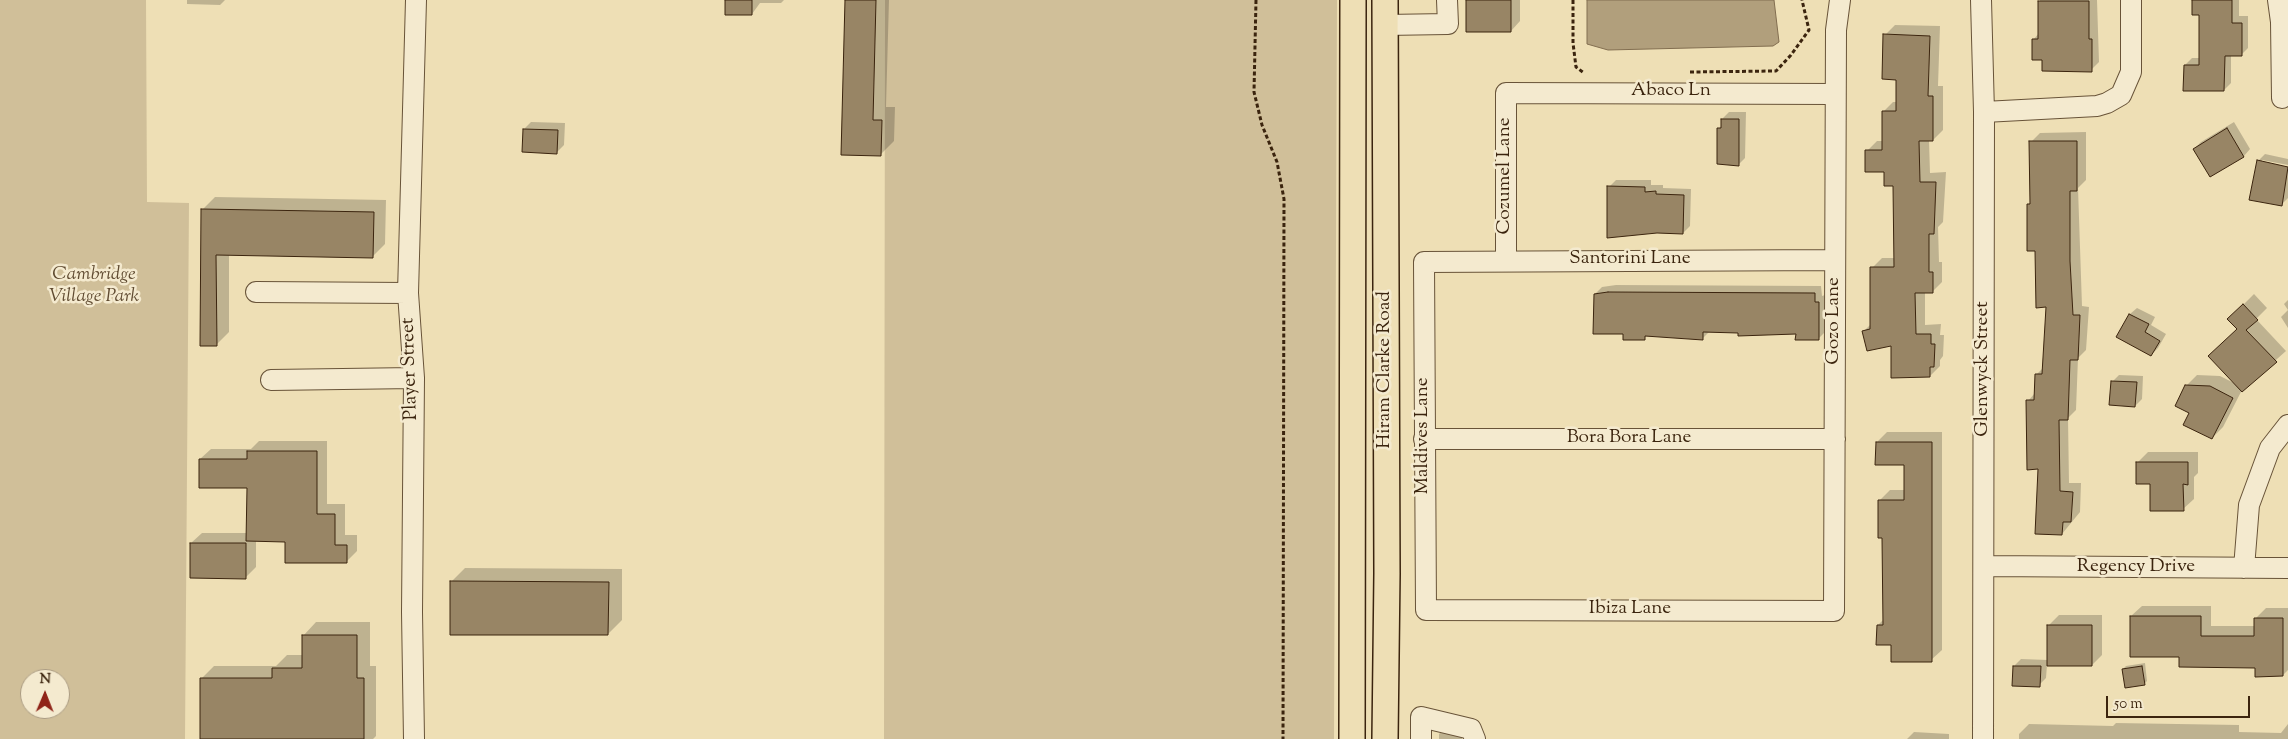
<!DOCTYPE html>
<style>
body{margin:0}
#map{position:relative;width:2288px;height:739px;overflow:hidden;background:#eedfb5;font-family:"Sorts Mill Goudy",serif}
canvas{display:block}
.north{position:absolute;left:20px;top:669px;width:50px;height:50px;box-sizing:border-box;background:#f4eacf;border:1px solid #aa9b82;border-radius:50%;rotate:1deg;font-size:14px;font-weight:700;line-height:20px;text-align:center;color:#3b240e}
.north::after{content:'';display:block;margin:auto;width:18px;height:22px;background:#8f2418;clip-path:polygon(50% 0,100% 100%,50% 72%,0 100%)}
.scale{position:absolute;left:2106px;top:696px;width:144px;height:22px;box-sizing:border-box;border:2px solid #3b240e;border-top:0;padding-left:6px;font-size:15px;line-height:18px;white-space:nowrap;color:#3b240e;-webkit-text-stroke:4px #f4eacf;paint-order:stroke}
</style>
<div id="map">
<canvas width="2288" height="739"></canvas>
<div class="north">N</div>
<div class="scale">50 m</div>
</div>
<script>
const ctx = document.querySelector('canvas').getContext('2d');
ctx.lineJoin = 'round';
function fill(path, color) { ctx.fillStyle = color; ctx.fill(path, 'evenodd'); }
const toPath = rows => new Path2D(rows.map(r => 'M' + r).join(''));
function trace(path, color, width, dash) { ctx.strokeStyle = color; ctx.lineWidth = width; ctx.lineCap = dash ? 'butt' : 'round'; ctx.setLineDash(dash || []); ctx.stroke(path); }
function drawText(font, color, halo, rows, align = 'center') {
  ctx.font = font + ' "Sorts Mill Goudy",serif'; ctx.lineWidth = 5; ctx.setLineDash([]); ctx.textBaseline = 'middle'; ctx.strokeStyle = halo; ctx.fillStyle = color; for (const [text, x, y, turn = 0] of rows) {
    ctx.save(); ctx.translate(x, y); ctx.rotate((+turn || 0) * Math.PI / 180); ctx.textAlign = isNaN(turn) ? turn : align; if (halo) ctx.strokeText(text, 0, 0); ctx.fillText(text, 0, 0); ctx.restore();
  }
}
fill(toPath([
 [0,0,146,0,147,202,189,203,185,739,0,739],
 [30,679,60,679,60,709,30,709],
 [885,0,1337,0,1334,739,884,739]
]), '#d0bf99');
const water = toPath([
 [1587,0,1774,0,1779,42,1773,46,1608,50,1587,44,1587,0]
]);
fill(water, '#b19f7c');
trace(water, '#826e50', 1);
fill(toPath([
 [187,0,225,0,220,5,187,4],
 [726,0,784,0,781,3,760,3,752,14],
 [846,0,889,0,886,107,895,107,894,141,880,155],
 [1468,0,1520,0,1520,21,1511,31],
 [2040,0,2097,0,2099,62,2091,70,2043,59,2034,39,2039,33],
 [2193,0,2239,0,2239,16,2248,16,2248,48,2241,55,2231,55,2231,83,2224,90,2185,65,2192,58,2201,58,2201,14],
 [1895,25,1940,26,1938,86,1943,86,1943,130,1933,140,1929,140,1930,173,1946,172,1943,222,1938,227,1939,262,1942,262,1942,282,1932,292,1925,292,1925,325,1941,324,1940,335,1944,335,1943,356,1940,360,1940,366,1930,376,1892,344,1864,331,1871,324,1872,268,1882,258,1895,258,1894,185,1885,171,1867,151,1877,141,1883,141,1883,112,1893,102,1897,102,1897,79,1885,35],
 [1729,112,1746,112,1745,158,1738,165,1719,129,1722,125,1722,119],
 [531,122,565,123,564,145,557,152,524,129],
 [2234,122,2250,149,2244,156,2210,176,2194,149,2201,142],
 [2086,132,2086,180,2078,188,2082,306,2089,307,2086,350,2078,358,2076,410,2068,418,2069,483,2081,483,2080,512,2062,534,2039,468,2028,401,2035,393,2036,375,2044,367,2047,306,2028,205,2031,202,2031,142,2040,133],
 [2265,154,2288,159,2288,165,2262,160,2262,163,2288,168,2288,198,2281,205,2258,161],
 [1616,180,1651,180,1651,185,1663,185,1663,188,1691,189,1690,226,1683,233,1609,187],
 [215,197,386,200,385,244,373,256,229,254,229,332,216,345,202,210],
 [1616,285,1821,286,1822,296,1825,295,1825,332,1818,339,1797,333,1710,331,1702,339,1647,335,1644,338,1624,333,1595,294,1602,287],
 [2254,294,2267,308,2256,319,2286,351,2242,390,2223,427,2212,438,2191,412,2186,386,2197,375,2220,376,2236,384,2239,309],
 [2288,300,2288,310,2284,304],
 [2137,308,2155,317,2151,325,2166,334,2158,348,2151,355,2118,337,2130,314],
 [2288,310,2288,328,2281,317],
 [2119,375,2143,376,2142,399,2135,406,2112,382],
 [1887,432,1942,432,1942,650,1931,660,1892,644,1878,625,1884,619,1883,537,1879,501,1890,490,1905,490,1905,463,1877,442],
 [259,441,327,441,327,504,345,504,345,535,357,535,357,551,347,561,287,540,256,540,256,567,245,578,191,543,202,533,248,533,248,487,200,459,211,449,251,449],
 [2148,452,2198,452,2198,473,2194,477,2194,499,2183,509,2151,483,2137,463],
 [465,568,622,569,622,620,608,634,451,582],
 [2142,606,2211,606,2211,626,2255,626,2255,619,2266,608,2288,608,2288,670,2283,675,2256,666,2180,655,2131,616],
 [2059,615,2102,615,2102,655,2092,665,2047,665,2046,678,2039,685,2014,666,2021,659,2048,660,2049,625],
 [316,622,370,622,370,666,376,666,376,736,373,739,201,739,201,679,214,666,276,666,287,655,303,655,303,636],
 [2145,663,2147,681,2144,684,2123,669,2126,666],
 [2116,723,2239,725,2239,732,2281,733,2288,724,2288,739,2019,739,2019,734,2029,724,2113,726],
 [1442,731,1462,736,1462,739,1439,739,1439,734],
 [1914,732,1949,734,1949,739,1907,739]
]), '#0003');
const building = toPath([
 [725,0,752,0,752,15,725,15,725,0],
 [845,0,876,0,873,120,882,120,881,156,841,155,845,0],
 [1466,0,1511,0,1511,32,1466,32,1466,0],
 [2192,0,2232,0,2232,23,2242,23,2242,56,2225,56,2224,91,2183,91,2184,65,2199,65,2199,15,2192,15,2192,0],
 [2038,1,2089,1,2089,39,2092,39,2092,72,2042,71,2042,60,2032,60,2032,39,2038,39,2038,1],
 [1883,34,1930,36,1928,96,1933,96,1933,141,1919,141,1920,182,1936,182,1934,234,1929,234,1929,272,1933,272,1933,293,1915,293,1916,334,1931,334,1931,344,1935,344,1934,367,1930,367,1930,377,1891,378,1891,346,1867,351,1862,331,1870,329,1870,267,1894,267,1893,186,1884,186,1884,172,1865,172,1865,150,1882,150,1882,111,1896,111,1896,80,1882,79,1883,34],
 [1721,119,1739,119,1739,166,1717,164,1717,128,1721,128,1721,119],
 [2227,128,2244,157,2210,177,2193,149,2227,128],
 [523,129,558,130,557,154,522,152,523,129],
 [2029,141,2077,141,2077,191,2070,191,2070,261,2073,315,2080,315,2078,360,2070,360,2068,420,2059,420,2060,491,2073,492,2071,522,2063,522,2062,535,2035,534,2038,469,2027,470,2026,400,2034,400,2035,374,2042,374,2046,307,2036,308,2035,251,2027,251,2027,204,2030,204,2029,141],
 [2257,160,2288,167,2282,206,2249,200,2257,160],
 [1607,186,1645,187,1645,192,1656,191,1656,194,1684,195,1683,234,1657,233,1607,238,1607,186],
 [201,209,374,212,373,258,216,255,217,346,200,346,201,209],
 [1608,292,1815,293,1815,302,1819,302,1819,340,1795,340,1796,334,1738,336,1738,333,1703,332,1703,340,1645,336,1645,340,1623,340,1623,334,1593,334,1594,294,1608,292],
 [2243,304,2258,320,2246,330,2277,362,2242,392,2208,356,2237,329,2227,319,2243,304],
 [2129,314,2149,324,2145,332,2160,341,2151,356,2116,337,2129,314],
 [2111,381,2137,382,2135,407,2109,405,2111,381],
 [2185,385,2210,386,2233,398,2212,439,2183,425,2189,413,2175,406,2185,385],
 [1876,442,1932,442,1932,662,1891,662,1891,645,1876,645,1877,625,1883,625,1882,538,1878,538,1878,500,1904,500,1904,465,1875,465,1876,442],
 [247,451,317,451,317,514,335,514,335,545,347,545,347,563,285,563,285,542,246,541,247,488,199,488,199,459,247,459,247,451],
 [2136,462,2188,462,2188,485,2183,484,2184,511,2150,511,2150,484,2136,484,2136,462],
 [190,543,246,543,246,579,190,578,190,543],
 [450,581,609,582,608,635,450,635,450,581],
 [2130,616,2201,616,2201,636,2254,636,2254,618,2283,618,2283,676,2255,677,2255,668,2179,667,2179,657,2130,657,2130,616],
 [2047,625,2092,625,2092,666,2047,666,2047,625],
 [302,635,357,635,357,678,364,678,364,739,200,739,200,678,272,678,272,668,302,668,302,635],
 [2013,666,2041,666,2040,687,2012,686,2013,666],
 [2142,666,2145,685,2125,688,2122,669,2142,666]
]);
fill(building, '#988565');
trace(building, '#3b240e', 1);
const minor = toPath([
 [1981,0,1984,112,1983,739],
 [2278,0,2281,22,2282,98],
 [1385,25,1448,24,1447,0],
 [1984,112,2097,106,2107,103,2121,95,2131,72,2131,0],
 [1506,260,1506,93,1835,94],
 [1835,260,1424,262,1426,610,1834,611,1836,30,1840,0],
 [256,292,408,293],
 [271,380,414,378],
 [1424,439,1835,439],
 [1984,566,2288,568],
 [2244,568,2249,505,2270,448,2288,425],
 [414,739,412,612,414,378,408,293,416,0],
 [1421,739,1421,717,1471,729,1475,739]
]);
const major = toPath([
 [1385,0,1387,573,1385,739],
 [1352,739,1353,0]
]);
trace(minor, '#685338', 22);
trace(major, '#3b240e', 28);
trace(toPath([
 [1256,0,1254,92,1262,125,1277,162,1284,199,1283,739],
 [1573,0,1573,43,1576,67,1584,73],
 [1690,72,1776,71,1791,55,1809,30,1802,0]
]), '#3b240e', 3, [4, 2.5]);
trace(minor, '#f4eacf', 20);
trace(major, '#eedfb5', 25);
drawText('19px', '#3b240e', '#f4eacf', [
 ["Abaco Ln",1671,92],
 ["Cozumel Lane",1506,176,-90],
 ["Santorini Lane",1630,260],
 ["Gozo Lane",1835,321,-90],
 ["Player Street",411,369,-92],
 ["Glenwyck Street",1984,369,-90],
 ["Hiram Clarke Road",1386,370,-90],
 ["Maldives Lane",1424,436,-90],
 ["Bora Bora Lane",1629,439],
 ["Regency Drive",2136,568],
 ["Ibiza Lane",1630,610]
]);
drawText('italic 19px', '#604b31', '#f4eacf', [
 ["Cambridge",94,276],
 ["Village Park",94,298]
]);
</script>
